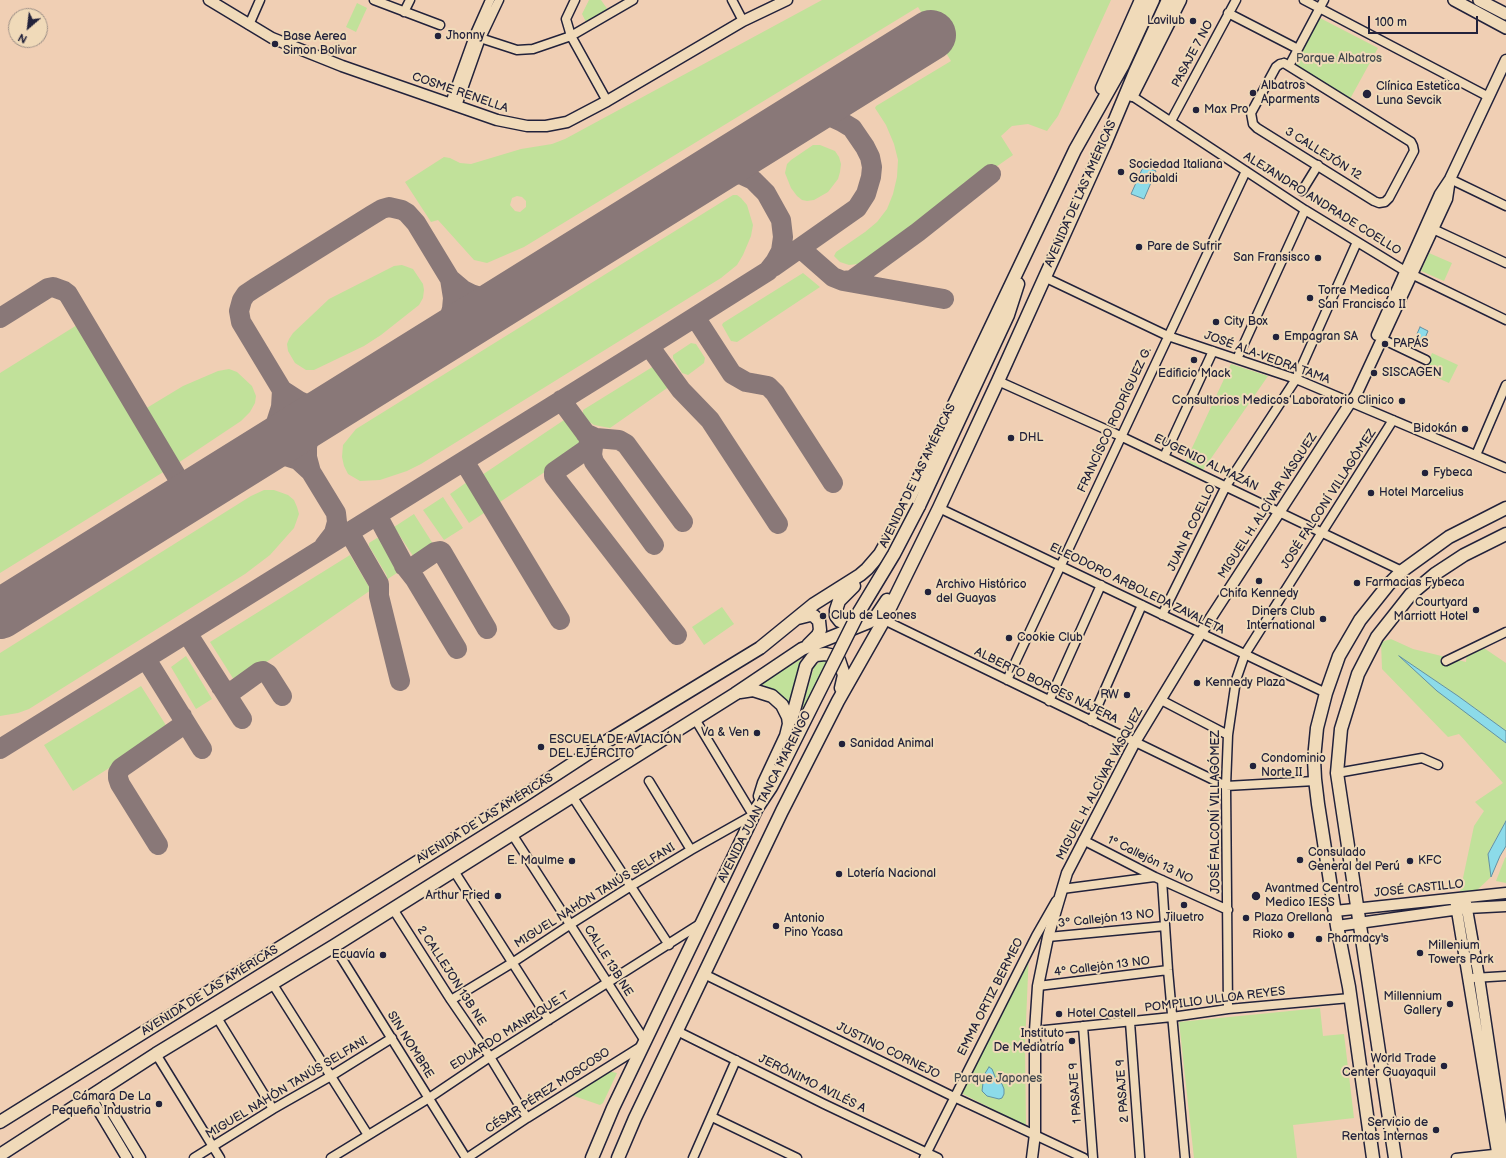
<!DOCTYPE html>
<meta charset="utf-8">
<style>
body{margin:0}
#map{position:relative;width:1506px;height:1158px;overflow:hidden;background:#f0cfb4;font-family:"Balsamiq Sans",sans-serif}
canvas{display:block}
.north{position:absolute;left:8px;top:8px;width:40px;height:40px;box-sizing:border-box;background:#f0dab9;border:1px solid #9e9087;border-radius:50%;rotate:208deg;font-size:11px;font-weight:700;line-height:16px;text-align:center;color:#22223b}
.north::after{content:'';display:block;margin:auto;width:14px;height:18px;background:#22223b;clip-path:polygon(50% 0,100% 100%,50% 72%,0 100%)}
.scale{position:absolute;left:1368px;top:16px;width:110px;height:18px;box-sizing:border-box;border:2px solid #22223b;border-top:0;padding-left:5px;font-size:12px;line-height:14px;white-space:nowrap;color:#22223b;-webkit-text-stroke:3px #f0dab9;paint-order:stroke}
</style>
<div id="map">
<canvas width="1506" height="1158"></canvas>
<div class="north">N</div>
<div class="scale">100 m</div>
</div>
<script>
const ctx = document.querySelector('canvas').getContext('2d');
ctx.lineJoin = 'round';
function fill(path, color) { ctx.fillStyle = color; ctx.fill(path, 'evenodd'); }
const toPath = rows => new Path2D(rows.map(r => 'M' + r).join(''));
function trace(path, color, width, dash) { ctx.strokeStyle = color; ctx.lineWidth = width; ctx.lineCap = dash ? 'butt' : 'round'; ctx.setLineDash(dash || []); ctx.stroke(path); }
function drawText(font, color, halo, rows, align = 'center') {
  ctx.font = font + ' "Balsamiq Sans",sans-serif'; ctx.lineWidth = 4; ctx.setLineDash([]); ctx.textBaseline = 'middle'; ctx.strokeStyle = halo; ctx.fillStyle = color; for (const [text, x, y, turn = 0] of rows) {
    ctx.save(); ctx.translate(x, y); ctx.rotate((+turn || 0) * Math.PI / 180); ctx.textAlign = isNaN(turn) ? turn : align; if (halo) ctx.strokeText(text, 0, 0); ctx.fillText(text, 0, 0); ctx.restore();
  }
}
fill(toPath([
 [589,0,601,0,608,10,587,24,582,14],
 [822,0,1111,0,1058,116,1047,131,1028,124,1012,126,1001,136,1013,155,858,264,849,265,840,262,834,256,836,252,865,232,877,222,887,209,893,194,897,177,898,160,894,144,886,125,875,108,876,106,951,61,918,7,524,247,487,263,474,260,438,220,431,222,405,182,444,157,450,158,460,163,471,164,521,149,552,144,565,139],
 [517,196,522,197,526,201,526,207,520,212,515,211,510,205,512,198],
 [357,3,367,8,356,32,346,27],
 [1320,18,1378,48,1350,99,1294,64],
 [813,145,820,145,835,151,839,157,841,164,840,172,838,179,828,192,814,200,807,201,802,200,797,196,791,188,785,173,787,164,791,160],
 [733,195,737,195,741,198,747,205,753,225,751,236,743,255,737,265,721,278,421,464,407,471,380,480,360,481,348,474,344,466,342,457,343,445,356,429],
 [1429,253,1452,263,1444,281,1421,271],
 [402,265,413,269,423,284,424,290,423,298,419,305,381,335,364,346,314,370,306,370,295,363,288,351,287,344,289,339,293,333,329,299,394,266],
 [803,273,820,287,737,342,731,341,722,325,723,323],
 [77,325,165,471,0,573,0,373],
 [691,343,696,344,705,358,704,363,688,375,682,373,673,358,673,355],
 [1432,353,1458,365,1449,383,1424,372],
 [1231,364,1268,376,1203,470,1185,463],
 [654,366,670,386,610,428,594,425,585,419,583,416,583,410],
 [229,369,237,372,252,386,256,396,255,403,250,412,241,421,178,463,145,409,183,386,218,371],
 [570,416,588,443,500,502,482,475],
 [467,482,487,511,469,523,450,494],
 [264,490,274,490,288,495,294,500,297,507,299,514,294,528,270,555,245,574,29,709,18,713,0,716,0,653,251,496],
 [443,497,463,528,444,540,423,510],
 [414,514,435,547,415,559,394,527],
 [377,538,380,539,397,573,386,580,387,576,369,546,369,543],
 [350,555,371,590,236,683,210,642],
 [722,607,734,624,704,645,692,627],
 [1391,639,1413,649,1466,662,1467,649,1475,642,1506,663,1506,731,1458,696,1403,659,1506,743,1506,821,1488,853,1491,877,1476,891,1460,892,1474,826,1484,811,1475,802,1503,783,1459,734,1448,737,1382,669,1381,642],
 [186,656,212,699,196,709,171,667],
 [801,659,788,704,778,692,761,684],
 [827,660,800,715,814,667,821,661],
 [141,686,169,730,73,791,44,745],
 [1506,857,1506,883,1496,881,1505,858],
 [1029,951,1025,1045,1026,1126,961,1093],
 [1320,1008,1323,1036,1344,1034,1354,1118,1293,1125,1297,1158,1194,1158,1179,1022],
 [608,1071,617,1073,603,1103,600,1105,571,1095]
]), '#c1e19a');
const water = toPath([
 [1144,165,1156,171,1144,199,1131,194,1144,165],
 [1420,327,1428,331,1422,345,1414,341,1420,327],
 [1399,656,1458,696,1506,731,1506,743,1437,691,1399,656],
 [1506,821,1506,846,1500,856,1491,877,1488,854,1506,821],
 [989,1067,992,1069,996,1079,1002,1084,1004,1089,1004,1094,1002,1098,999,1099,987,1096,982,1091,984,1075,989,1067]
]);
fill(water, '#8cdbe9');
trace(water, '#6291a3', 1);
trace(toPath([
 [800,248,833,277,843,281,852,280,918,232,991,174],
 [773,267,857,208,866,194,871,177,872,167,870,157,865,147,852,128,842,122,829,116,809,116,793,121],
 [843,281,944,299],
 [695,317,732,374,746,382,768,386,775,393,833,483],
 [0,318,48,288,53,287,64,291,68,294,189,497],
 [443,338,452,309,453,298,450,279],
 [649,346,681,390,710,420,778,524],
 [282,390,299,401,308,405,328,410],
 [561,400,592,442,593,447,592,455,594,462,654,545],
 [585,433,596,438,619,440,626,444,683,522],
 [590,440,587,449,554,472,554,476,677,635],
 [268,448,281,407,282,390,241,322,239,311,242,300,246,294,255,288,372,215,382,209,389,207,402,210,407,213,416,223,450,279,463,290,471,294,500,303],
 [248,460,259,455,279,454,298,460,311,472],
 [464,461,560,620],
 [377,515,404,565,415,579,457,649],
 [349,532,379,584,379,596,400,681],
 [324,546,334,533,337,522,336,513,311,472,307,457,307,447,309,437,313,428,319,418,328,410],
 [404,566,408,568,413,567,435,552,440,551,442,552,487,629],
 [187,633,242,719],
 [146,659,202,749],
 [221,687,226,691,234,690,259,672,263,671,268,674,282,696],
 [0,749,649,346,768,271,775,262,781,251,783,237,781,220,766,193,753,180,742,175,730,173,709,175,696,181],
 [158,845,120,784,118,778,118,773,121,768,180,727,183,722,182,716]
]), '#897878', 20);
trace(toPath([
 [0,614,931,35]
]), '#897878', 50);
const minor = toPath([
 [374,0,440,25],
 [575,0,566,19,571,36,607,101],
 [732,0,743,21],
 [1304,0,1489,97],
 [404,12,410,0],
 [1228,13,1298,49],
 [249,25,260,0],
 [474,36,517,50,533,49,571,36,633,0],
 [1284,63,1411,142,1413,146,1414,151,1389,198,1385,202,1379,203,1374,201,1257,128,1253,124,1251,113,1276,67,1280,64,1284,63],
 [1289,66,1324,0],
 [1132,96,1305,210,1405,271,1506,320],
 [450,103,474,36,490,0],
 [457,106,481,38,499,0],
 [1171,121,1236,0],
 [1450,179,1506,206],
 [1302,191,1318,165],
 [1433,229,1506,263],
 [1044,277,1168,336,1296,379,1506,468],
 [1382,339,1426,360],
 [1237,359,1305,210],
 [998,381,1116,434,1402,571],
 [1476,455,1506,385],
 [1164,457,1213,351],
 [939,508,1326,693],
 [1162,615,1226,486,1296,379,1357,242],
 [884,620,1226,786,1315,781],
 [1446,661,1506,632],
 [1007,680,1246,171],
 [1161,700,1228,735],
 [1049,701,1101,585],
 [1091,721,1142,605],
 [1337,773,1422,758,1438,765],
 [649,781,691,850],
 [572,796,669,945],
 [512,834,645,1041],
 [1083,840,1155,877,1228,910],
 [454,871,549,1020],
 [1162,880,1168,970,1185,1158],
 [1062,889,1154,877],
 [393,909,451,1000,490,1057,527,1118],
 [1048,937,1165,926],
 [334,946,466,1158],
 [704,974,954,1097,1084,1158],
 [1473,978,1506,976],
 [272,983,368,1135],
 [1038,986,1168,970],
 [451,1000,512,963,571,924,631,886,691,850,753,815,695,719],
 [1228,1009,1226,786,1228,735,1236,680,1245,654,1393,420],
 [216,1016,273,1109],
 [1130,1022,1140,1158],
 [1083,1026,1093,1158],
 [677,1031,824,1104,938,1158],
 [1035,1031,1172,1017,1228,1009,1350,998],
 [156,1054,220,1158],
 [712,1117,797,1158],
 [194,1158,273,1109,331,1076,392,1038],
 [331,1158,429,1098,490,1057,700,924],
 [467,1158,527,1118,642,1046],
 [693,1158,736,1060],
 [924,1158,1036,936,1056,901],
 [1456,1158,1503,1153]
]);
const tertiary = toPath([
 [209,0,272,38,342,66,497,120,527,126,546,126,567,122,607,101,743,21,787,0],
 [1377,335,1440,194,1450,179,1506,60],
 [1465,898,1479,977,1506,1158],
 [1455,899,1498,1158],
 [1335,911,1506,893],
 [1337,926,1467,908,1506,906],
 [106,1085,102,1091,103,1097,140,1158],
 [82,1100,89,1100,94,1103,127,1158],
 [1032,1158,1035,1134,1035,1031,1038,986,1048,937,1067,873,1135,742,1201,633,1350,403,1356,395,1447,199,1450,179]
]);
const secondary = toPath([
 [1454,0,1506,28],
 [1479,0,1506,14]
]);
const primary = toPath([
 [1102,88,1141,0],
 [1132,95,1180,0],
 [919,506,1008,315,1018,284],
 [854,586,839,601,836,610,836,616,840,621,848,625,859,624],
 [798,618,810,615,814,616,819,621,820,630,818,635,808,645],
 [740,692,753,690,772,696,782,705,788,717,789,724,786,736,764,783,760,796],
 [790,725,806,666,812,658,816,655,825,654,830,655,839,660,844,675,841,688],
 [0,1122,523,796,604,743,760,648,814,604,860,575,867,569,880,554,898,522,1075,150,1123,65,1153,0],
 [0,1155,156,1054,334,946,735,694,802,649,869,622,877,615,887,600],
 [592,1158,613,1108,757,808,771,787,781,768],
 [618,1158,635,1118,782,811,838,701,884,620,939,508,998,381,1104,146,1135,72,1168,0],
 [1373,1158,1349,987,1337,926,1318,804,1315,779,1314,759,1317,728,1326,693,1339,656,1360,620,1388,585,1402,571,1449,537,1506,508],
 [1395,1158,1337,773,1341,729,1358,674,1377,637,1411,594,1435,574,1464,555,1506,534]
]);
trace(minor, '#22223b', 11);
trace(tertiary, '#22223b', 13);
trace(secondary, '#22223b', 14);
trace(primary, '#22223b', 15);
trace(minor, '#f0dab9', 8);
trace(tertiary, '#f0dab9', 10);
trace(secondary, '#f0dab9', 11);
trace(primary, '#f0dab9', 12);
const primaryBridge = toPath([
 [781,768,859,612,894,554,919,506]
]);
trace(primaryBridge, '#22223b', 15, []);
trace(primaryBridge, '#f0dab9', 12);
for (const [x, y, r, color] of [
 [1193,21,4,"#22223b"],
 [438,36,4,"#22223b"],
 [275,44,4,"#22223b"],
 [1253,93,4,"#22223b"],
 [1367,94,5,"#22223b"],
 [1196,110,4,"#22223b"],
 [1121,172,4,"#22223b"],
 [1139,247,4,"#22223b"],
 [1318,258,4,"#22223b"],
 [1310,298,4,"#22223b"],
 [1216,322,4,"#22223b"],
 [1276,337,4,"#22223b"],
 [1385,344,4,"#22223b"],
 [1194,360,4,"#22223b"],
 [1374,373,4,"#22223b"],
 [1402,401,4,"#22223b"],
 [1465,429,4,"#22223b"],
 [1011,438,4,"#22223b"],
 [1425,473,4,"#22223b"],
 [1371,493,4,"#22223b"],
 [1259,581,4,"#22223b"],
 [1357,583,4,"#22223b"],
 [928,592,4,"#22223b"],
 [1476,610,4,"#22223b"],
 [823,616,4,"#22223b"],
 [1323,619,4,"#22223b"],
 [1009,638,4,"#22223b"],
 [1197,683,4,"#22223b"],
 [1127,695,4,"#22223b"],
 [757,733,4,"#22223b"],
 [842,744,4,"#22223b"],
 [541,747,4,"#22223b"],
 [1253,766,4,"#22223b"],
 [1300,860,4,"#22223b"],
 [572,861,4,"#22223b"],
 [1410,861,4,"#22223b"],
 [839,874,4,"#22223b"],
 [498,896,4,"#22223b"],
 [1256,896,5,"#22223b"],
 [1184,905,4,"#22223b"],
 [1246,918,4,"#22223b"],
 [776,926,4,"#22223b"],
 [1291,935,4,"#22223b"],
 [1319,939,4,"#22223b"],
 [1420,953,4,"#22223b"],
 [383,955,4,"#22223b"],
 [1450,1004,4,"#22223b"],
 [1059,1014,4,"#22223b"],
 [1072,1041,4,"#22223b"],
 [1444,1066,4,"#22223b"],
 [159,1104,4,"#22223b"],
 [1436,1130,4,"#22223b"]
]) { const dot = new Path2D(); dot.arc(x, y, r, 0, 2 * Math.PI); ctx.fillStyle = color; ctx.fill(dot); trace(dot, '#f0dab9', 1.5); }
drawText('12px', '#22223b', '#f0dab9', [
 ["Lavilub",1185,21,"right"],
 ["Jhonny",446,36],
 ["Base Aerea",283,37],
 ["Simon Bolivar",283,51],
 ["Albatros",1261,86],
 ["Aparments",1261,100],
 ["Clínica Estetica",1376,87],
 ["Luna Sevcik",1376,101],
 ["Max Pro",1204,110],
 ["Sociedad Italiana",1129,165],
 ["Garibaldi",1129,179],
 ["Pare de Sufrir",1147,247],
 ["San Fransisco",1310,258,"right"],
 ["Torre Medica",1318,291],
 ["San Francisco II",1318,305],
 ["City Box",1224,322],
 ["Empagran SA",1284,337],
 ["PAPÁS",1393,344],
 ["SISCAGEN",1382,373],
 ["Edificio Mack",1194,374,"center"],
 ["Consultorios Medicos Laboratorio Clinico",1394,401,"right"],
 ["Bidokán",1457,429,"right"],
 ["DHL",1019,438],
 ["Fybeca",1433,473],
 ["Hotel Marcelius",1379,493],
 ["Farmacias Fybeca",1365,583],
 ["Archivo Histórico",936,585],
 ["del Guayas",936,599],
 ["Chifa Kennedy",1259,594,"center"],
 ["Courtyard",1468,603,"right"],
 ["Marriott Hotel",1468,617,"right"],
 ["Diners Club",1315,612,"right"],
 ["International",1315,626,"right"],
 ["Club de Leones",831,616],
 ["Cookie Club",1017,638],
 ["Kennedy Plaza",1205,683],
 ["RW",1119,695,"right"],
 ["Va & Ven",749,733,"right"],
 ["ESCUELA DE AVIACIÓN",549,740],
 ["DEL EJÉRCITO",549,754],
 ["Sanidad Animal",850,744],
 ["Condominio",1261,759],
 ["Norte II",1261,773],
 ["Consulado",1308,853],
 ["General del Perú",1308,867],
 ["E. Maulme",564,861,"right"],
 ["KFC",1418,861],
 ["Lotería Nacional",847,874],
 ["Avantmed Centro",1265,889],
 ["Medico IESS",1265,903],
 ["Arthur Fried",490,896,"right"],
 ["Jiluetro",1184,918,"center"],
 ["Plaza Orellana",1254,918],
 ["Antonio",784,919],
 ["Pino Ycasa",784,933],
 ["Rioko",1283,935,"right"],
 ["Pharmacy's",1327,939],
 ["Millenium",1428,946],
 ["Towers Park",1428,960],
 ["Ecuavía",375,955,"right"],
 ["Millennium",1442,997,"right"],
 ["Gallery",1442,1011,"right"],
 ["Hotel Castell",1067,1014],
 ["Instituto",1064,1034,"right"],
 ["De Mediatría",1064,1048,"right"],
 ["World Trade",1436,1059,"right"],
 ["Center Guayaquil",1436,1073,"right"],
 ["Cámara De La",151,1097,"right"],
 ["Pequeña Industria",151,1111,"right"],
 ["Servicio de",1428,1123,"right"],
 ["Rentas Internas",1428,1137,"right"]
], 'left');
drawText('12px', '#22223b', '#f0dab9', [
 ["PASAJE 7 NO",1193,54,-62],
 ["COSME RENELLA",460,93,19],
 ["3 CALLEJÓN 12",1323,154,32],
 ["AVENIDA DE LAS AMÉRICAS",1081,194,-66],
 ["ALEJANDRO ANDRADE COELLO",1322,204,32],
 ["JOSÉ ALA-VEDRA TAMA",1267,358,20],
 ["FRANCÍSCO RODRÍGUEZ G.",1115,420,-65],
 ["EUGENIO ALMAZÁN",1206,463,26],
 ["AVENIDA DE LAS AMÉRICAS",918,476,-64],
 ["JOSÉ FALCONÍ VILLAGÓMEZ",1329,499,-57],
 ["MIGUEL H. ALCÍVAR VÁSQUEZ",1268,506,-57],
 ["JUAN R COELLO",1192,528,-64],
 ["ELEODORO ARBOLEDA ZAVALETA",1137,589,26],
 ["ALBERTO BORGES NÁJERA",1046,686,26],
 ["MIGUEL H. ALCÍVAR VÁSQUEZ",1100,784,-62],
 ["AVENIDA JUAN TANCA MARENGO",765,797,-63],
 ["JOSÉ FALCONÍ VILLAGÓMEZ",1216,812,-90],
 ["AVENIDA DE LAS AMÉRICAS",485,819,-32],
 ["1º Callejón 13 NO",1150,860,26],
 ["JOSÉ CASTILLO",1419,889,-6],
 ["MIGUEL NAHÓN TANÚS SELFANI",595,896,-32],
 ["3º Callejón 13 NO",1106,919,-6],
 ["CALLE 13B NE",608,961,58],
 ["4º Callejón 13 NO",1102,967,-7],
 ["2 CALLEJON 13B NE",451,976,57],
 ["AVENIDA DE LAS AMÉRICAS",210,991,-32],
 ["EMMA ORTIZ BERMEO",991,997,-63],
 ["POMPILIO ULLOA REYES",1215,1000,-7],
 ["EDUARDO MANRIQUE T",510,1031,-32],
 ["SIN NOMBRE",410,1045,58],
 ["JUSTINO CORNEJO",888,1051,26],
 ["JERÓNIMO AVILÉS A",812,1084,26],
 ["MIGUEL NAHÓN TANÚS SELFANI",287,1088,-31],
 ["CÉSAR PÉREZ MOSCOSO",548,1091,-33],
 ["2 PASAJE 9",1123,1091,-94],
 ["1 PASAJE 9",1076,1093,-94]
]);
drawText('12px', '#42484e', '#f0dab9', [
 ["Parque Albatros",1339,59],
 ["Parque Japones",998,1079]
]);
</script>
